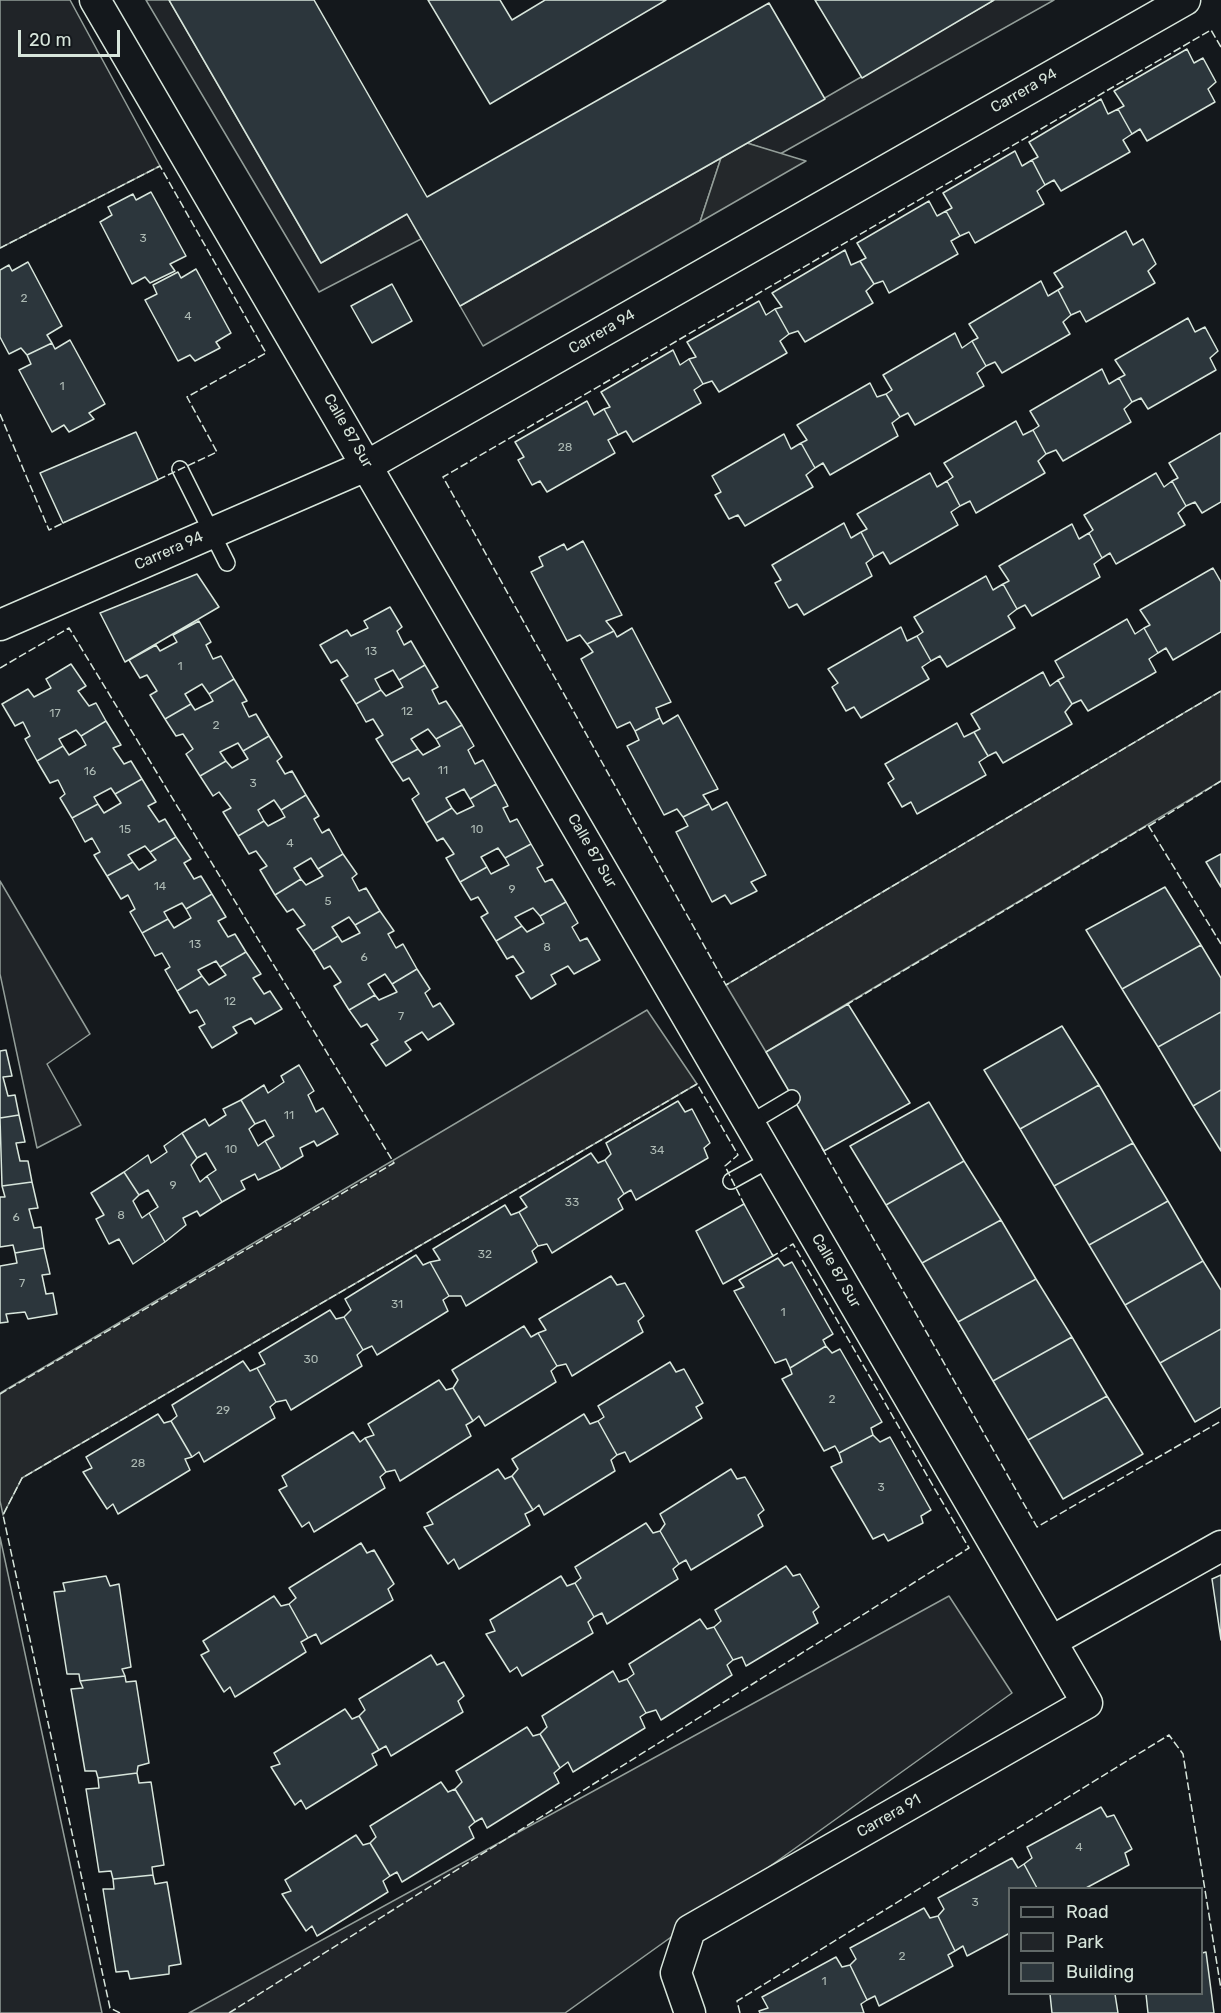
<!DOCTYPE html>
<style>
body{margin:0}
#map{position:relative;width:1221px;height:2013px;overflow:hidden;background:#14181c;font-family:Rubik,sans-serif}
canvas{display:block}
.legend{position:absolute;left:1008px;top:1887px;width:195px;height:108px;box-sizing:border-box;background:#14181c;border:2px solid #626a69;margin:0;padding:8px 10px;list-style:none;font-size:18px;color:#d8e6dc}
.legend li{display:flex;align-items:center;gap:12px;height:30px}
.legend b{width:30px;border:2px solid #626a69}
.scale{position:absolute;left:18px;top:30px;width:102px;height:27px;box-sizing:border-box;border:3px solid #d8e6dc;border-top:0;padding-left:8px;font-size:18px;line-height:21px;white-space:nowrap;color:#d8e6dc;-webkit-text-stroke:4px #14181c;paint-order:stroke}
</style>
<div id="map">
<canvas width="1221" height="2013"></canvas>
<ul class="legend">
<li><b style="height:8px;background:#14181c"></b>Road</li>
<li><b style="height:16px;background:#202428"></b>Park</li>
<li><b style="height:16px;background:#2c363c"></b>Building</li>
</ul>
<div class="scale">20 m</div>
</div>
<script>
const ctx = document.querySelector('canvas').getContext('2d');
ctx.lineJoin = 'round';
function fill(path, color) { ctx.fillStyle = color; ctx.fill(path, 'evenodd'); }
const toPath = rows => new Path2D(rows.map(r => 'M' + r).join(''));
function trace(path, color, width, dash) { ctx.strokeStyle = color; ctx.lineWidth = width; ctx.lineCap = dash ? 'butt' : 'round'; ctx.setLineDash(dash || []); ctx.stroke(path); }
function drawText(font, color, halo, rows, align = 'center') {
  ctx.font = font + ' Rubik,sans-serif'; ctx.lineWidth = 4.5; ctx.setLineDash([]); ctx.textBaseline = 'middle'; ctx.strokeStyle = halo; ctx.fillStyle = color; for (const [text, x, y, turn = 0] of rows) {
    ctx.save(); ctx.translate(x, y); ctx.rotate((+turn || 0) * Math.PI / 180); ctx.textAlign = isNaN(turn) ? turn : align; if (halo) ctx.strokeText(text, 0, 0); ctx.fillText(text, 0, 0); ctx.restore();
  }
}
const green = toPath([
 [0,0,70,0,160,166,0,248,0,0],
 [146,0,169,0,321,263,407,214,421,239,319,292,146,0],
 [994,0,1054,0,780,154,747,143,994,0],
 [721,158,700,222,483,346,460,306,721,158],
 [0,881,90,1034,47,1064,81,1125,37,1148,0,974,0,881],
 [0,1537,102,2013,0,2013,0,1537],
 [949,1596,1012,1693,565,2013,189,2013,949,1596]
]);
fill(green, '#202428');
trace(green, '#939e99', 1.5);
const parking = toPath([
 [747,143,806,161,700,222,721,158,747,143],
 [1221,691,1221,781,766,1052,726,985,1221,691],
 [647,1010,697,1084,22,1478,3,1515,0,1501,0,1393,647,1010]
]);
fill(parking, '#24282b');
trace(parking, '#939e99', 1.5);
const building = toPath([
 [169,0,314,0,427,197,769,3,825,99,460,306,407,214,321,263,169,0],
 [428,0,500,0,512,20,545,0,666,0,490,104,428,0],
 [815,0,994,0,862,78,815,0],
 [1187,49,1194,63,1203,58,1216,82,1208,89,1215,102,1147,141,1140,129,1132,134,1118,109,1124,106,1114,91,1187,49],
 [1101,99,1108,114,1118,109,1132,134,1123,140,1130,152,1061,191,1054,180,1045,185,1032,160,1038,157,1029,142,1101,99],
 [1015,151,1022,166,1032,160,1045,185,1037,191,1044,204,975,243,969,232,960,236,946,211,952,208,943,193,1015,151],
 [151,192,186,256,170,264,175,271,150,283,145,277,132,284,100,222,112,215,108,207,133,194,136,200,151,192],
 [929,201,937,216,946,211,960,236,951,241,958,254,889,293,883,281,874,284,860,261,866,258,857,243,929,201],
 [1126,231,1133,245,1143,239,1156,264,1148,271,1155,283,1086,322,1080,311,1071,315,1058,290,1063,287,1054,273,1126,231],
 [845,250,851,265,860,261,874,284,866,291,873,303,805,342,798,331,789,334,775,309,782,307,772,293,845,250],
 [28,262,62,326,47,335,52,343,27,355,21,348,9,354,0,337,0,270,9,265,12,271,28,262],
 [196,269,231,333,216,342,220,348,195,361,190,355,178,361,145,300,157,294,153,285,178,272,181,278,196,269],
 [1041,281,1048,296,1058,290,1071,315,1063,322,1070,334,1002,373,995,362,986,366,972,341,978,338,969,324,1041,281],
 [392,284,412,321,372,343,351,306,392,284],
 [759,301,766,315,775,309,789,334,780,341,787,353,719,392,712,381,703,384,689,359,696,357,687,342,759,301],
 [1188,318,1195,332,1205,327,1218,351,1210,358,1216,370,1148,409,1141,398,1132,402,1119,378,1125,375,1115,360,1188,318],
 [955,333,962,348,972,341,986,366,977,373,984,386,915,425,908,413,900,417,886,394,892,390,883,375,955,333],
 [70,340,105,404,89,413,94,419,69,432,64,425,52,432,19,370,31,364,27,355,52,343,55,349,70,340],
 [673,350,680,365,689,359,703,384,694,390,701,403,633,442,626,431,618,435,604,409,610,407,601,392,673,350],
 [1102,369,1109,384,1119,378,1132,402,1124,409,1131,422,1063,461,1056,450,1046,454,1033,430,1039,426,1030,411,1102,369],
 [870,383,877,397,886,394,900,417,892,423,898,436,830,475,823,463,815,468,801,443,807,440,797,425,870,383],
 [587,401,594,415,604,409,618,435,608,440,615,453,547,492,540,481,532,485,518,460,524,457,515,442,587,401],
 [1016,421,1023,435,1033,430,1046,454,1038,461,1045,473,976,513,970,501,960,506,947,481,953,477,944,463,1016,421],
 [136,432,158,480,63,523,40,473,136,432],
 [1221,433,1221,502,1202,513,1195,502,1186,506,1172,481,1178,478,1169,463,1221,433],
 [784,434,791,449,801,443,815,468,806,475,813,487,745,526,738,515,729,519,715,495,721,492,712,476,784,434],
 [930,473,937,487,947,481,960,506,951,512,958,525,890,564,883,552,874,557,861,532,867,529,857,514,930,473],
 [1156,473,1164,487,1172,481,1186,506,1178,513,1185,525,1116,564,1110,553,1102,558,1089,533,1093,530,1084,515,1156,473],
 [844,523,851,538,861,532,874,557,866,563,872,576,804,615,797,604,789,608,775,583,781,580,772,565,844,523],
 [1072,524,1079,539,1089,533,1102,558,1094,564,1100,577,1032,616,1025,605,1017,609,1003,584,1009,581,999,566,1072,524],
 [583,541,622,615,606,621,614,631,587,644,580,635,567,641,531,572,543,566,539,557,564,544,567,550,583,541],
 [1213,568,1221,582,1221,632,1173,660,1166,648,1158,653,1144,628,1150,625,1140,610,1213,568],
 [197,574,219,607,125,662,100,613,197,574],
 [986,576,993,590,1003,584,1017,609,1008,616,1015,628,947,667,940,656,931,661,917,636,923,632,914,617,986,576],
 [390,607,402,627,397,631,404,645,411,641,425,665,399,680,393,670,375,679,381,690,356,704,341,680,348,676,337,660,331,663,320,645,347,630,351,636,368,628,364,621,390,607],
 [1127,619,1135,634,1144,628,1158,653,1149,659,1156,672,1088,711,1081,700,1072,704,1058,680,1064,677,1055,661,1127,619],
 [199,621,211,642,206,645,213,659,221,656,234,679,209,694,202,684,185,694,191,704,165,719,150,695,157,691,147,675,140,678,129,660,156,645,160,651,177,642,173,635,199,621],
 [901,627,907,641,917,636,931,661,922,667,929,679,861,718,854,707,846,711,832,687,838,683,828,669,901,627],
 [632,628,671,702,656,708,660,718,635,731,630,722,617,728,581,659,593,652,587,644,614,631,617,637,632,628],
 [71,664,86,686,78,691,89,706,96,703,106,721,81,736,76,730,59,739,63,746,37,761,25,739,30,736,23,722,15,726,2,704,28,689,34,697,51,688,46,679,71,664],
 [425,665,438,687,432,690,439,704,446,701,462,725,436,739,428,729,411,739,418,749,391,763,376,739,383,735,373,719,366,722,356,704,381,690,386,696,403,687,399,680,425,665],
 [1043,672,1050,686,1058,680,1072,704,1065,712,1072,724,1003,763,996,752,988,756,974,732,980,729,971,714,1043,672],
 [234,679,247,701,242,703,249,717,256,714,269,736,243,751,238,743,220,752,226,761,200,776,186,754,193,749,183,734,176,736,165,719,191,704,195,710,213,701,209,694,234,679],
 [678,715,718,789,703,795,709,804,683,817,677,809,664,815,627,746,639,740,635,731,660,718,663,724,678,715],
 [106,721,121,745,113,748,124,764,131,761,142,779,115,794,111,788,94,797,98,804,72,818,60,798,65,794,58,780,50,783,37,761,63,746,69,755,86,745,81,736,106,721],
 [957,723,964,737,974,732,988,756,979,762,986,775,917,814,911,802,902,807,888,783,894,779,885,764,957,723],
 [462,725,474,746,468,750,475,764,483,760,496,784,470,799,464,789,446,798,452,808,426,823,412,799,419,794,409,778,403,781,391,763,418,749,423,755,440,746,436,739,462,725],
 [269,736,282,757,277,761,285,774,292,771,306,795,281,810,274,800,258,810,264,821,238,836,223,812,231,808,219,792,213,796,200,776,226,761,232,768,248,759,243,751,269,736],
 [142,779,156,802,148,806,159,822,165,819,176,837,150,852,145,846,128,855,133,862,107,876,94,855,100,852,92,838,85,842,72,818,98,804,104,813,121,803,115,794,142,779],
 [496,784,508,806,503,808,510,822,517,819,531,844,505,858,498,848,481,857,487,867,460,882,446,858,454,854,443,838,437,841,426,823,452,808,457,814,474,806,470,799,496,784],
 [306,795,319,816,314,819,322,833,329,829,343,854,318,869,311,858,294,868,301,879,275,895,260,870,267,866,256,851,249,854,238,836,264,821,268,826,285,817,281,810,306,795],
 [727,802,766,875,751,882,757,891,731,904,725,895,712,902,676,832,688,826,683,817,709,804,712,810,727,802],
 [176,837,191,859,184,863,194,879,201,876,212,894,186,909,182,903,164,912,168,919,142,933,130,912,135,909,128,895,121,899,107,876,133,862,139,870,156,860,150,852,176,837],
 [531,844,543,865,537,868,545,882,552,879,566,902,540,916,533,908,515,917,522,926,496,941,481,917,488,913,478,897,471,900,460,882,487,867,491,874,509,865,505,858,531,844],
 [343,854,357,874,352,878,359,891,366,888,380,911,355,925,349,917,332,927,338,936,313,951,297,929,305,925,293,909,287,912,275,895,301,879,306,885,323,876,318,869,343,854],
 [1221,854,1221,887,1206,862,1221,854],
 [1165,887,1201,945,1122,989,1086,930,1165,887],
 [212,894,226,917,218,921,228,937,235,934,246,952,220,967,216,961,198,970,202,976,177,991,165,970,170,967,162,953,155,956,142,933,168,919,174,928,191,918,186,909,212,894],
 [566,902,578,923,572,927,580,941,587,938,600,960,574,974,568,966,551,975,556,984,531,999,516,976,524,972,513,956,507,959,496,941,522,926,527,932,544,923,540,916,566,902],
 [380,911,394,931,388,934,396,948,403,944,417,969,392,984,385,974,368,984,375,995,349,1010,334,986,341,982,330,966,324,969,313,951,338,936,342,942,360,933,355,925,380,911],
 [1201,945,1221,978,1221,1012,1158,1047,1122,989,1201,945],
 [246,952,261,974,253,978,264,994,270,991,282,1009,255,1024,251,1018,233,1027,237,1033,212,1048,199,1027,205,1024,197,1010,190,1013,177,991,202,976,209,985,226,975,220,967,246,952],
 [417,969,430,989,425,993,433,1007,440,1003,454,1024,428,1040,422,1032,405,1042,411,1050,386,1066,371,1044,378,1040,367,1024,361,1027,349,1010,375,995,379,1000,397,992,392,984,417,969],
 [848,1004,910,1103,824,1151,766,1052,848,1004],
 [1221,1012,1221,1090,1193,1106,1158,1047,1221,1012],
 [1062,1026,1099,1085,1020,1129,984,1070,1062,1026],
 [6,1050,12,1076,3,1077,8,1096,15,1095,19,1115,0,1118,0,1051,6,1050],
 [299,1065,314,1091,308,1095,316,1112,323,1108,338,1134,317,1146,314,1141,300,1148,303,1156,281,1169,265,1141,274,1136,265,1120,255,1124,241,1100,264,1085,268,1093,284,1082,281,1076,299,1065],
 [1099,1085,1133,1143,1054,1186,1020,1129,1099,1085],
 [1221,1090,1221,1151,1193,1106,1221,1090],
 [241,1100,255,1124,249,1129,258,1146,265,1141,281,1169,258,1180,255,1174,241,1181,245,1189,222,1202,207,1176,216,1170,206,1153,197,1158,182,1133,205,1119,209,1126,226,1115,223,1109,241,1100],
 [678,1101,685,1112,692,1109,710,1143,704,1148,708,1158,636,1200,631,1190,624,1194,605,1160,611,1154,606,1143,678,1101],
 [929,1102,964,1161,886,1205,850,1146,929,1102],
 [19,1115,25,1142,16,1143,20,1161,28,1161,32,1182,2,1186,0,1118,19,1115],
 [182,1133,197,1158,191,1165,200,1182,207,1176,222,1202,200,1216,197,1211,183,1218,186,1225,165,1242,149,1213,158,1207,148,1190,139,1195,124,1172,148,1155,151,1163,167,1152,164,1146,182,1133],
 [1133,1143,1168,1201,1089,1245,1054,1186,1133,1143],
 [591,1153,598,1163,605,1160,624,1194,618,1199,623,1209,552,1253,547,1244,538,1246,519,1212,527,1207,520,1197,591,1153],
 [964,1161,1001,1220,922,1263,886,1205,964,1161],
 [124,1172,139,1195,133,1201,142,1218,149,1213,165,1242,133,1264,119,1239,109,1244,96,1219,104,1215,91,1193,124,1172],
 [32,1182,38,1208,29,1209,34,1228,41,1227,44,1248,15,1253,13,1245,0,1247,0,1197,5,1197,2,1186,32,1182],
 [1168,1201,1203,1261,1125,1305,1089,1245,1168,1201],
 [744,1204,773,1256,723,1284,696,1231,744,1204],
 [505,1205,511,1215,519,1212,538,1246,532,1251,537,1262,466,1306,461,1296,449,1296,430,1262,440,1260,433,1249,505,1205],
 [1001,1220,1036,1279,958,1322,922,1263,1001,1220],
 [44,1248,50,1274,42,1275,46,1294,53,1293,57,1314,28,1319,25,1312,6,1314,8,1322,0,1323,0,1266,17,1263,15,1253,44,1248],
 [416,1255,423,1265,430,1262,449,1296,443,1300,448,1311,377,1355,372,1346,363,1350,344,1317,351,1310,345,1299,416,1255],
 [778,1258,784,1266,792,1262,833,1334,823,1340,826,1346,790,1368,786,1359,775,1363,734,1291,744,1287,739,1280,778,1258],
 [1203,1261,1221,1290,1221,1329,1160,1363,1125,1305,1203,1261],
 [611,1276,617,1285,625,1283,644,1316,638,1321,643,1332,572,1376,566,1364,557,1366,538,1333,546,1330,539,1319,611,1276],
 [1036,1279,1072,1337,993,1381,958,1322,1036,1279],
 [330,1310,336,1319,344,1317,363,1350,357,1355,362,1366,291,1410,286,1400,276,1402,257,1368,265,1364,259,1353,330,1310],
 [524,1326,531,1337,538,1333,557,1366,551,1371,556,1382,485,1426,479,1416,473,1421,453,1388,458,1380,452,1370,524,1326],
 [1221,1329,1221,1407,1195,1422,1160,1363,1221,1329],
 [1072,1337,1107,1396,1028,1440,993,1381,1072,1337],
 [826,1346,832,1353,840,1349,882,1422,871,1428,873,1435,839,1453,835,1446,824,1451,782,1379,792,1374,790,1368,826,1346],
 [243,1361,250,1371,257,1368,276,1402,270,1407,275,1418,204,1462,199,1452,192,1457,171,1421,177,1416,172,1405,243,1361],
 [670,1362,676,1372,684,1369,703,1403,696,1407,702,1418,630,1462,625,1452,617,1455,598,1421,604,1417,598,1406,670,1362],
 [439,1380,446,1390,453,1388,473,1421,466,1425,471,1436,400,1481,395,1470,386,1472,365,1438,374,1435,368,1424,439,1380],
 [1107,1396,1143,1454,1063,1499,1028,1440,1107,1396],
 [158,1414,164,1423,171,1421,192,1457,185,1459,190,1470,118,1514,113,1504,107,1509,83,1472,92,1468,86,1457,158,1414],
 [584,1414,590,1424,598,1421,617,1455,611,1460,615,1471,544,1515,539,1505,533,1510,512,1476,518,1469,512,1459,584,1414],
 [353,1432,360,1442,365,1438,386,1472,380,1477,385,1488,314,1532,309,1522,302,1527,279,1490,287,1486,282,1476,353,1432],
 [873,1435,880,1442,890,1437,931,1510,921,1516,923,1523,888,1541,884,1534,873,1539,831,1467,842,1462,839,1453,873,1435],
 [498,1469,505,1479,512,1476,533,1510,525,1514,530,1525,459,1569,454,1559,448,1564,424,1527,433,1524,427,1513,498,1469],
 [731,1469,737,1479,745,1477,764,1510,758,1515,763,1526,691,1570,686,1560,679,1564,660,1531,665,1524,660,1514,731,1469],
 [646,1523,653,1533,660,1531,679,1564,673,1569,678,1579,607,1624,602,1613,594,1617,575,1583,581,1578,575,1567,646,1523],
 [361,1543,367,1553,374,1550,394,1584,388,1589,393,1600,321,1644,316,1634,308,1638,289,1604,296,1598,289,1588,361,1543],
 [786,1566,793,1576,800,1574,819,1607,813,1612,818,1623,746,1666,742,1657,733,1660,714,1627,721,1621,715,1610,786,1566],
 [1221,1575,1221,1640,1212,1579,1221,1575],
 [106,1576,110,1586,119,1584,131,1667,122,1669,125,1676,80,1681,79,1674,67,1674,54,1592,65,1591,63,1583,106,1576],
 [561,1576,567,1586,575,1583,594,1617,588,1622,593,1633,522,1676,517,1667,510,1672,486,1634,495,1631,490,1620,561,1576],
 [274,1596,281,1606,289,1604,308,1638,301,1642,306,1652,235,1697,230,1687,224,1692,201,1655,209,1651,203,1641,274,1596],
 [700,1619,707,1629,714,1627,733,1660,727,1665,732,1675,661,1720,656,1710,646,1713,627,1679,634,1674,629,1664,700,1619],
 [431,1655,437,1665,444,1662,464,1696,458,1701,463,1712,391,1756,386,1746,379,1750,359,1716,365,1710,359,1699,431,1655],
 [613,1671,619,1682,627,1679,646,1713,640,1717,645,1728,573,1772,568,1762,560,1768,540,1734,547,1727,542,1716,613,1671],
 [125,1676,126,1682,136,1681,149,1763,138,1766,137,1773,98,1778,96,1771,85,1771,71,1689,83,1688,80,1681,125,1676],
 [345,1709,352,1719,359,1716,379,1750,372,1754,377,1765,306,1809,301,1800,295,1805,271,1767,280,1764,274,1753,345,1709],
 [527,1727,533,1736,540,1734,560,1768,554,1773,559,1783,487,1828,482,1818,475,1822,455,1789,462,1782,456,1771,527,1727],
 [137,1773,139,1783,151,1782,164,1865,152,1867,153,1875,113,1879,111,1871,99,1872,86,1789,99,1788,98,1778,137,1773],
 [441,1782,448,1792,455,1789,475,1822,469,1827,474,1838,402,1882,397,1872,390,1876,370,1843,376,1837,370,1826,441,1782],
 [1101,1807,1107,1817,1114,1815,1132,1849,1125,1853,1129,1865,1086,1888,1037,1888,1024,1864,1032,1858,1027,1847,1101,1807],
 [356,1835,363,1845,370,1843,390,1876,383,1881,388,1892,317,1936,312,1926,306,1931,282,1894,291,1891,285,1880,356,1835],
 [1012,1858,1018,1868,1024,1864,1037,1888,1010,1888,1010,1933,967,1956,963,1946,955,1951,938,1916,944,1909,938,1898,1012,1858],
 [153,1875,155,1884,167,1882,181,1964,169,1966,169,1974,130,1979,128,1971,116,1972,103,1889,114,1889,113,1879,153,1875],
 [924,1908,930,1918,938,1916,955,1951,948,1955,953,1966,879,2006,875,1996,867,2000,850,1965,856,1959,850,1948,924,1908],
 [1206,1952,1214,2013,1148,2013,1146,1994,1202,1994,1202,1953,1206,1952],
 [836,1957,842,1967,850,1965,867,2000,861,2004,864,2013,760,2013,759,2011,768,2008,762,1997,836,1957],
 [1050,1994,1115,1994,1118,2013,1052,2013,1050,1994]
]);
fill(building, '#2c363c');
trace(building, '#d8e6dc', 1.5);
const service = toPath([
 [180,469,227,563],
 [750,1123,792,1098],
 [731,1181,771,1159]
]);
const minor = toPath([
 [95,0,1087,1703,690,1930,676,1973,690,2013],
 [0,625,368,465,1185,0],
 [1052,1641,1221,1546]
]);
trace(service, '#d8e6dc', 18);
trace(minor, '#d8e6dc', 33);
trace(service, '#14181c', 15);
trace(minor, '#14181c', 30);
trace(toPath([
 [1221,47,1211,30,443,477,726,985,1221,691],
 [0,248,160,166,266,353,187,397,217,452,155,481],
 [0,414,49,530,65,522],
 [0,668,69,628,394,1163,0,1394],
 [1149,826,1221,781],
 [846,1005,1148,825,1221,944],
 [822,1148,1037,1527,1221,1421],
 [120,2013,110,2008,3,1515,22,1478,697,1084,738,1155,725,1166,745,1206],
 [229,2013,969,1548,793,1244,773,1256,772,1253],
 [740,2013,737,2001,1169,1735,1183,1754,1221,1989]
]), '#d8e6dc', 1.5, [8, 3]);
drawText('12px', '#adbab4', null, [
 ["3",143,239],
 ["2",24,299],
 ["4",188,317],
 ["1",62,387],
 ["28",565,448],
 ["13",371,652],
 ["1",180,667],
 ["12",407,712],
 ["17",55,714],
 ["2",216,726],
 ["11",443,771],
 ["16",90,772],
 ["3",253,784],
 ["15",125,830],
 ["10",477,830],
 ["4",290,844],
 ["14",160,887],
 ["9",512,890],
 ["5",328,902],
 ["13",195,945],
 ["8",547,948],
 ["6",364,958],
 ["12",230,1002],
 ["7",401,1017],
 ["11",289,1116],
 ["10",231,1150],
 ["34",657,1151],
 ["9",173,1186],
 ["33",572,1203],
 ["8",121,1216],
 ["6",16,1218],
 ["32",485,1255],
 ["7",22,1284],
 ["31",397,1305],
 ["1",783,1313],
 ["30",311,1360],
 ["2",832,1400],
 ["29",223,1411],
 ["28",138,1464],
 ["3",881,1488],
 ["4",1079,1848],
 ["3",975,1903],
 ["2",902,1957],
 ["1",824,1982]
]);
drawText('15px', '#d8e6dc', '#14181c', [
 ["Carrera 94",1024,91,-30],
 ["Carrera 94",602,332,-30],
 ["Calle 87 Sur",348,431,60],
 ["Carrera 94",169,551,-24],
 ["Calle 87 Sur",592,851,60],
 ["Calle 87 Sur",836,1271,60],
 ["Carrera 91",889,1816,-30]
]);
</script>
